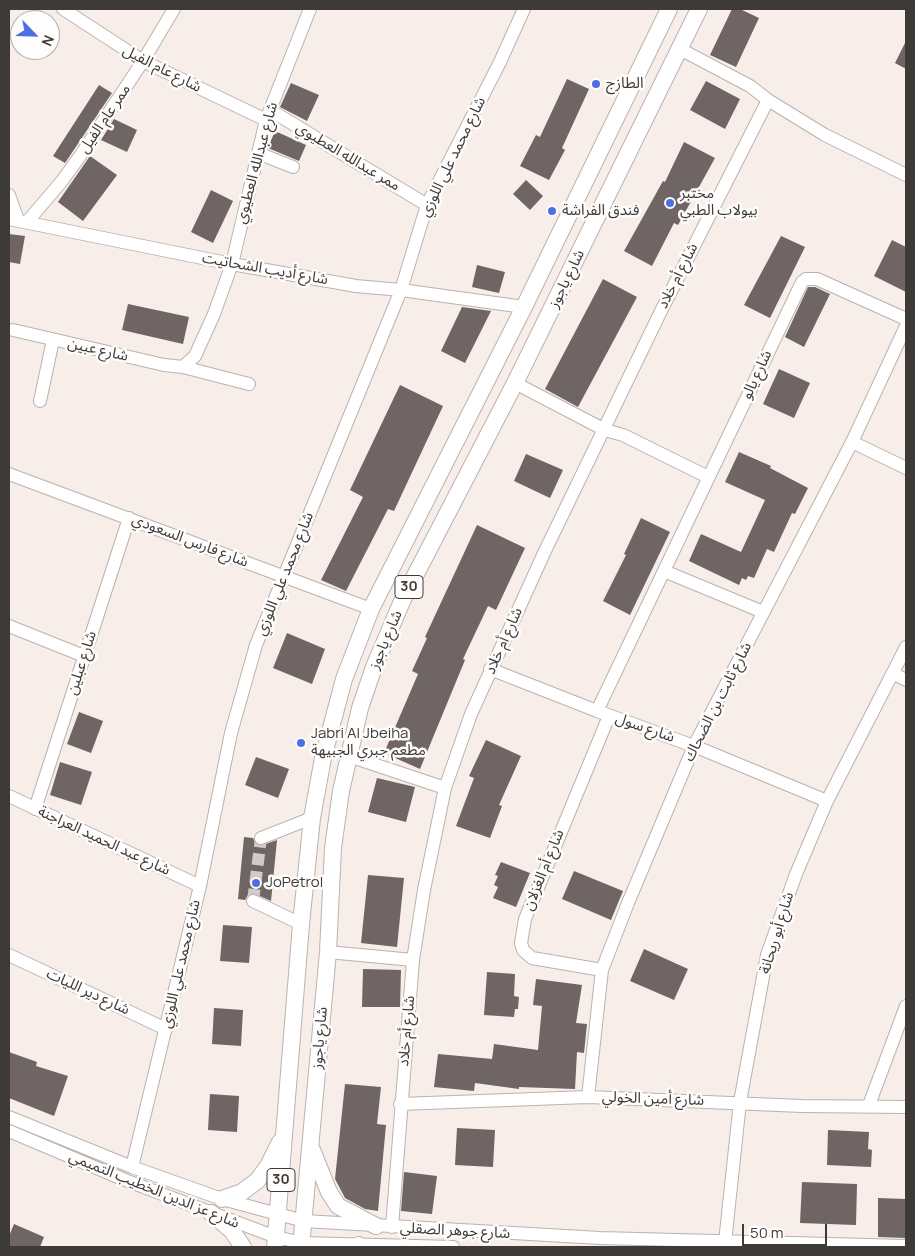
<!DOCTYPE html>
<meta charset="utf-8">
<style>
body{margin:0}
#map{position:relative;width:915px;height:1256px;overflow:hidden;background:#f7eee9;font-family:Manrope,sans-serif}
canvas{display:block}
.frame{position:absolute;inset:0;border:10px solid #3d3a38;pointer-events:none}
.north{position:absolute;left:10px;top:10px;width:50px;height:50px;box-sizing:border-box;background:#fffdfc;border:1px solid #b1afae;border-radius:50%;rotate:114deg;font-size:14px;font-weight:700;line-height:20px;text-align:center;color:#3d3a38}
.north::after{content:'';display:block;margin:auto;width:18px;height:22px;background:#4f6ee2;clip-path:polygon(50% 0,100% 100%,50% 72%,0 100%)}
.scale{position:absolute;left:742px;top:1224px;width:85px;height:22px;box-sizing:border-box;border:2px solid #3d3a38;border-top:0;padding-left:6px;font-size:15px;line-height:18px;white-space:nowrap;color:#3d3a38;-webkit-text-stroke:4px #fffdfc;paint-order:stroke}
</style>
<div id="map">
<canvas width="915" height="1256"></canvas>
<div class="frame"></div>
<div class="north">N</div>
<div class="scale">50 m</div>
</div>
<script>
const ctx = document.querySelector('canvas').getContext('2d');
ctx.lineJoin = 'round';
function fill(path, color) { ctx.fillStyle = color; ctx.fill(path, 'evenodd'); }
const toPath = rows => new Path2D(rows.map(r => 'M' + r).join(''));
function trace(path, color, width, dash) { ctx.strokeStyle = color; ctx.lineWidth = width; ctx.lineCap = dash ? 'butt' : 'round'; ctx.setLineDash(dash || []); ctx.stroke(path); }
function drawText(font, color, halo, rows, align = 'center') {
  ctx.font = font + ' Manrope,"Noto Sans Arabic",sans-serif'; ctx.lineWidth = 5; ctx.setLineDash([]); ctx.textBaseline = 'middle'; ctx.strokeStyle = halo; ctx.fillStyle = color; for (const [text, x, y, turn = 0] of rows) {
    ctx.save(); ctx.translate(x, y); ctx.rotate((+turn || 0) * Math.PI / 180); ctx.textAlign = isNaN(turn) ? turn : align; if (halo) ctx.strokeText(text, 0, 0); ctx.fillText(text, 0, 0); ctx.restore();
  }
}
fill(toPath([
 [732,9,740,9,759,18,736,67,710,55],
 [906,41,906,69,895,63],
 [567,79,589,89,562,148,565,150,549,180,520,166,536,135,540,137],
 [706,81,740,99,725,129,690,110],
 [291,83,319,95,307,121,280,107],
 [99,85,112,93,65,163,53,156],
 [114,119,137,130,127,152,101,140],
 [275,131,306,145,299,161,268,148],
 [684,142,715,158,678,225,674,223,652,266,624,251,663,181,665,182],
 [90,156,117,175,83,221,58,202],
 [526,180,543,196,530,210,513,194],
 [211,190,233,201,213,243,191,232],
 [9,234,25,236,20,264,9,262],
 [781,236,805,247,770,318,744,305],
 [892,240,906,247,906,292,874,276],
 [477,265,505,272,499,293,472,287],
 [603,279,637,297,578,407,545,389],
 [808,287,815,287,830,294,804,347,785,337],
 [128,304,189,317,183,344,122,330],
 [462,307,491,311,465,363,441,351],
 [779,369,810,383,794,418,763,404],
 [400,385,443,406,394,511,388,509,346,591,321,580,363,497,350,490],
 [739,452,771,466,770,468,808,488,795,514,792,513,774,552,767,549,754,578,748,576,746,580,742,578,739,585,689,561,701,534,741,552,765,500,725,482],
 [526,454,563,470,550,498,514,481],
 [641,518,670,532,630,615,603,601,626,555,624,554],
 [477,525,525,548,496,610,488,606,463,659,465,660,420,769,384,753,418,674,412,671,427,638,425,637],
 [287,633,325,649,312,684,273,668],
 [79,712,103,721,91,753,67,744],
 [486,740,521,756,499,805,502,806,490,838,456,826,474,778,469,776],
 [256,757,289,769,278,798,245,785],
 [60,762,92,772,81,805,50,795],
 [377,778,415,787,406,822,368,812],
 [244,837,253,838,256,844,260,846,277,840,271,901,253,893,248,895,245,900,238,899],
 [501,862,530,873,516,907,493,898,498,887,494,885,498,876,495,875],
 [574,871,623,891,611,920,562,899],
 [368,875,404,878,397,947,361,943],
 [223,925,252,927,249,963,220,961],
 [644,949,688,969,674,1000,630,981],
 [363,969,401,970,400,1007,362,1007],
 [487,972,515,974,514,996,519,997,518,1009,515,1009,514,1017,484,1015],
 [536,979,582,985,576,1023,587,1024,584,1053,577,1052,575,1089,519,1087,519,1089,475,1083,474,1091,434,1087,438,1054,492,1059,494,1044,538,1050,542,1006,533,1005],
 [214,1008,243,1010,241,1046,212,1044],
 [9,1052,37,1062,36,1066,68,1076,54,1116,9,1098],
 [345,1084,381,1087,377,1124,386,1125,378,1211,365,1209,345,1198,335,1179],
 [210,1094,239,1096,237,1132,208,1130],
 [457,1128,495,1130,493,1167,455,1165],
 [828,1130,869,1132,868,1149,872,1150,871,1167,827,1165],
 [404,1172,437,1176,432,1214,401,1211],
 [802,1182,857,1184,856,1225,800,1223],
 [878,1198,906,1199,906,1238,878,1237],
 [14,1224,44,1237,40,1247,9,1247,9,1236]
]), '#6e6564');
trace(toPath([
 [253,901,261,838]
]), '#d2cac6', 12, [12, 6]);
const minor = toPath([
 [63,9,143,61,266,120],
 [680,49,750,86,768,100,825,135,906,175],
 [270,110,427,205],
 [258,153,293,167],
 [9,195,18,220],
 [9,219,232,264,356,286,401,290,524,307],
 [27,222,62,181,80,156,143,61,174,9],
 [13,330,164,365,183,367,249,384],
 [183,367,195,356,214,314,232,264,266,120,310,9],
 [515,383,605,430,623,435,708,477],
 [40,401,53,340],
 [852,442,906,468],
 [9,474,371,609],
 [664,571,763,612],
 [9,626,84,656],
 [490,669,597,711,694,746,827,801],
 [894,674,906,680],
 [597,711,802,282,806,279,817,279,906,319],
 [349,756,445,788],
 [9,796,200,886],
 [35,809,129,518],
 [261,838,312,818],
 [253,901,301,924],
 [328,952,413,960],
 [9,955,166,1029],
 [602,970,532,958,523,950,521,943,525,919,609,716],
 [588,1097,602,970,628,903,694,746,852,442,906,326],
 [400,1104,588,1097,802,1106,906,1107],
 [869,1105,906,1006],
 [9,1117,132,1167,222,1199,304,1221,600,1238,906,1246],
 [9,1131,125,1180,276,1237,302,1243,453,1247],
 [132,1167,200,886,231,733,256,645,401,290,427,205,500,62,524,9],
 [392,1227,413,960,424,890,445,788,471,714,544,553,660,313,768,100],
 [725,1242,740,1102,767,955,796,874,827,801,906,647]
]);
const major = toPath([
 [312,1150,329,1192,338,1206,376,1226],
 [222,1199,242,1192,257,1181,268,1166,280,1142],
 [211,1213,232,1231,243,1247],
 [275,1247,301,924,312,818,323,758,344,679,371,609,524,307,669,9],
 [301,1247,328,952,333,848,341,791,360,708,374,667,403,599,515,383,699,9],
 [356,1247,359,1245]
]);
trace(minor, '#bab2ad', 14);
trace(major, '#bab2ad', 18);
trace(minor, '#fff', 12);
trace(major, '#fff', 16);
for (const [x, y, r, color] of [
 [596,84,5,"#4f6ee2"],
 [670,203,5,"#4f6ee2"],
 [552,211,5,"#4f6ee2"],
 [301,743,5,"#4f6ee2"],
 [256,883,5,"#4f6ee2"]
]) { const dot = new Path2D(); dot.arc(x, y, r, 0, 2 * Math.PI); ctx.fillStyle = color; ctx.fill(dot); trace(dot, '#fffdfc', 2); }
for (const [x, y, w] of [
 [409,587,28],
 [281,1180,28]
]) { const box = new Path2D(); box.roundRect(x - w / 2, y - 11.5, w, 23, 4); ctx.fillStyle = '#fffdfc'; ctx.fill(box); trace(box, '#3d3a38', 1); }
drawText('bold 14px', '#3d3a38', null, [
 ["30",409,587],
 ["30",281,1180]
]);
drawText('15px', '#3d3a38', '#fffdfc', [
 ["شارع عام الفيل",162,69,27],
 ["ممر عام الفيل",105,119,-56],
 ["ممر عبدالله العطيوي",348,157,31],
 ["شارع محمد علي اللوزي",453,157,-64],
 ["شارع عبدالله العطيوي",257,163,-75],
 ["شارع أديب الشحاتيت",265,269,10],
 ["شارع أم خلاد",678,276,-63],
 ["شارع ياجوز",567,279,-64],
 ["شارع عبين",98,350,13],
 ["شارع يالو",757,375,-65],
 ["شارع فارس السعودي",190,541,21],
 ["شارع محمد علي اللوزي",285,574,-68],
 ["شارع ياجوز",386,640,-67],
 ["شارع أم خلاد",504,641,-66],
 ["شارع عبلين",82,663,-72],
 ["شارع ثابت بن الضحاك",718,702,-63],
 ["شارع سول",645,728,19],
 ["شارع عبد الحميد العراجنة",104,841,25],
 ["شارع أم الغزلان",544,870,-68],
 ["شارع أبو ريحانة",777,933,-73],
 ["شارع محمد علي اللوزي",181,964,-77],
 ["شارع دير الليات",88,992,25],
 ["شارع أم خلاد",407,1031,-85],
 ["شارع ياجوز",320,1038,-85],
 ["شارع أمين الخولي",653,1099,2],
 ["شارع عز الدين الخطيب التميمي",154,1190,22],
 ["شارع جوهر الصقلي",455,1231,3]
]);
drawText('15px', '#3d3a38', '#fffdfc', [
 ["الطازج",606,84],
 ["مختبر",680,194],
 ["بيولاب الطبي",680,211],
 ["فندق الفراشة",562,211],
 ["Jabri Al Jbeiha",311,734],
 ["مطعم جبري الجبيهة",311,751],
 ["JoPetrol",266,883]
], 'left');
</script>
